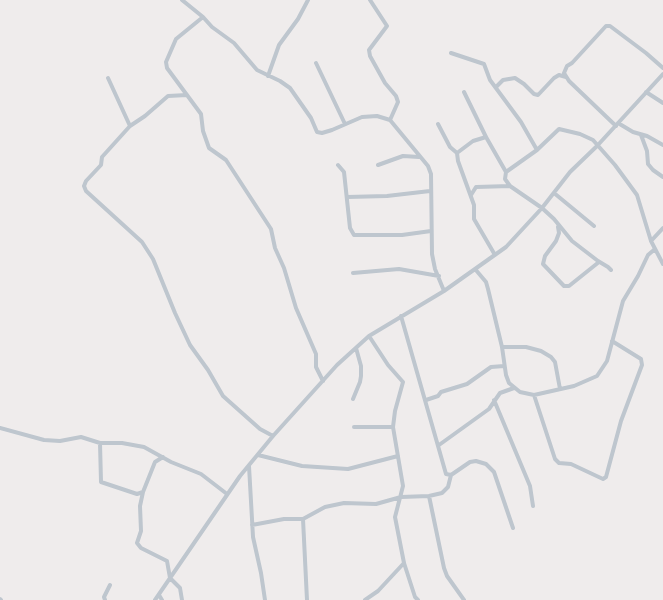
<!DOCTYPE html>
<style>
body{margin:0}
canvas{display:block;background:#efecec}
</style>
<canvas width="663" height="600"></canvas>
<script>
const ctx = document.querySelector('canvas').getContext('2d');
ctx.lineJoin = 'round';
const toPath = rows => new Path2D(rows.map(r => 'M' + r).join(''));
function trace(path, color, width, dash) { ctx.strokeStyle = color; ctx.lineWidth = width; ctx.lineCap = dash ? 'butt' : 'round'; ctx.setLineDash(dash || []); ctx.stroke(path); }
trace(toPath([
 [182,0,203,17,212,27,234,43,257,70,280,81,290,88,311,118,317,132,322,133,332,130,362,117,377,116,390,120,428,166,431,174,432,254,435,269,444,291],
 [370,0,387,26,369,50,370,56,385,83,396,96,398,102,390,120],
 [203,17,176,39,166,62,167,68,201,114,203,131,209,148,226,160,271,229,275,248,284,268,296,308,316,354,316,367,323,381],
 [451,53,484,64,490,80,521,122,537,150],
 [316,63,345,124],
 [268,76,279,45,298,19,308,0],
 [108,78,130,126],
 [496,87,503,80,515,78,524,84,534,94,538,95,554,78,559,75,566,77],
 [464,92,486,137,473,141,457,153,458,161,474,205,474,219,495,255],
 [646,92,663,103],
 [187,95,168,96,145,116,130,126,102,157,101,165,86,181,84,186,86,191,142,242,153,259,175,313,190,345,208,370,223,396,260,429,273,436],
 [618,123,633,132,647,136,663,145],
 [438,124,450,147,457,153],
 [616,126,569,81,564,73,567,66,572,63,606,26,610,26,646,53,663,68],
 [641,135,647,151,648,164,653,170,663,177],
 [486,137,506,172,505,179,510,186,542,208,554,219,572,241,598,261,608,267,611,270],
 [338,165,344,172,350,228,354,235,402,235,431,231],
 [378,165,403,156,419,157],
 [506,172,537,150,559,129,580,134,593,140,615,165,637,195,651,241,663,264],
 [554,193,594,226],
 [471,195,476,187,510,186],
 [347,197,387,196,430,191],
 [558,227,559,233,556,241,545,256,543,264,564,286,569,286,599,262],
 [651,241,663,228],
 [475,269,486,282,488,289,502,347,506,375,509,383,520,392,534,395,574,386,597,376,607,361,623,301,638,276,648,255,655,249],
 [353,273,399,269,439,276],
 [401,316,446,474,451,475,470,462,476,461,486,464,494,472,513,528],
 [369,336,388,365,403,382,395,411,393,427,403,486,395,517,404,563,415,597,418,600],
 [502,347,526,347,541,351,551,357,555,362,560,389],
 [534,395,555,459,559,463,571,464,603,479,606,477,621,421,642,365,641,359,612,341],
 [353,399,360,382,361,376,361,366,356,348],
 [426,400,438,396,441,392,467,384,491,367,504,366],
 [494,400,530,486,533,506],
 [354,427,393,427],
 [0,428,44,440,60,441,81,437,100,443,122,443,144,447,171,462,201,474,227,494],
 [100,443,101,482,137,494,143,492],
 [439,445,489,409,500,393,514,388],
 [258,455,302,466,348,469,398,456],
 [163,457,155,462,143,492,140,506,141,531,137,543,141,548,167,561,170,578,180,588,182,600],
 [249,466,253,537,261,573,265,600],
 [429,496,444,568,447,576,464,600],
 [303,519,307,600],
 [252,525,284,519,303,519,325,507,344,503,376,504,401,497,429,496,442,493,448,487,451,475],
 [159,595,162,600],
 [0,599,1,600],
 [105,600,104,597,110,585],
 [155,600,240,476,273,436,337,365,369,336,444,291,506,247,542,208,570,172,597,146,663,74],
 [365,600,378,591,404,563]
]), '#bec6ce', 4);
</script>
